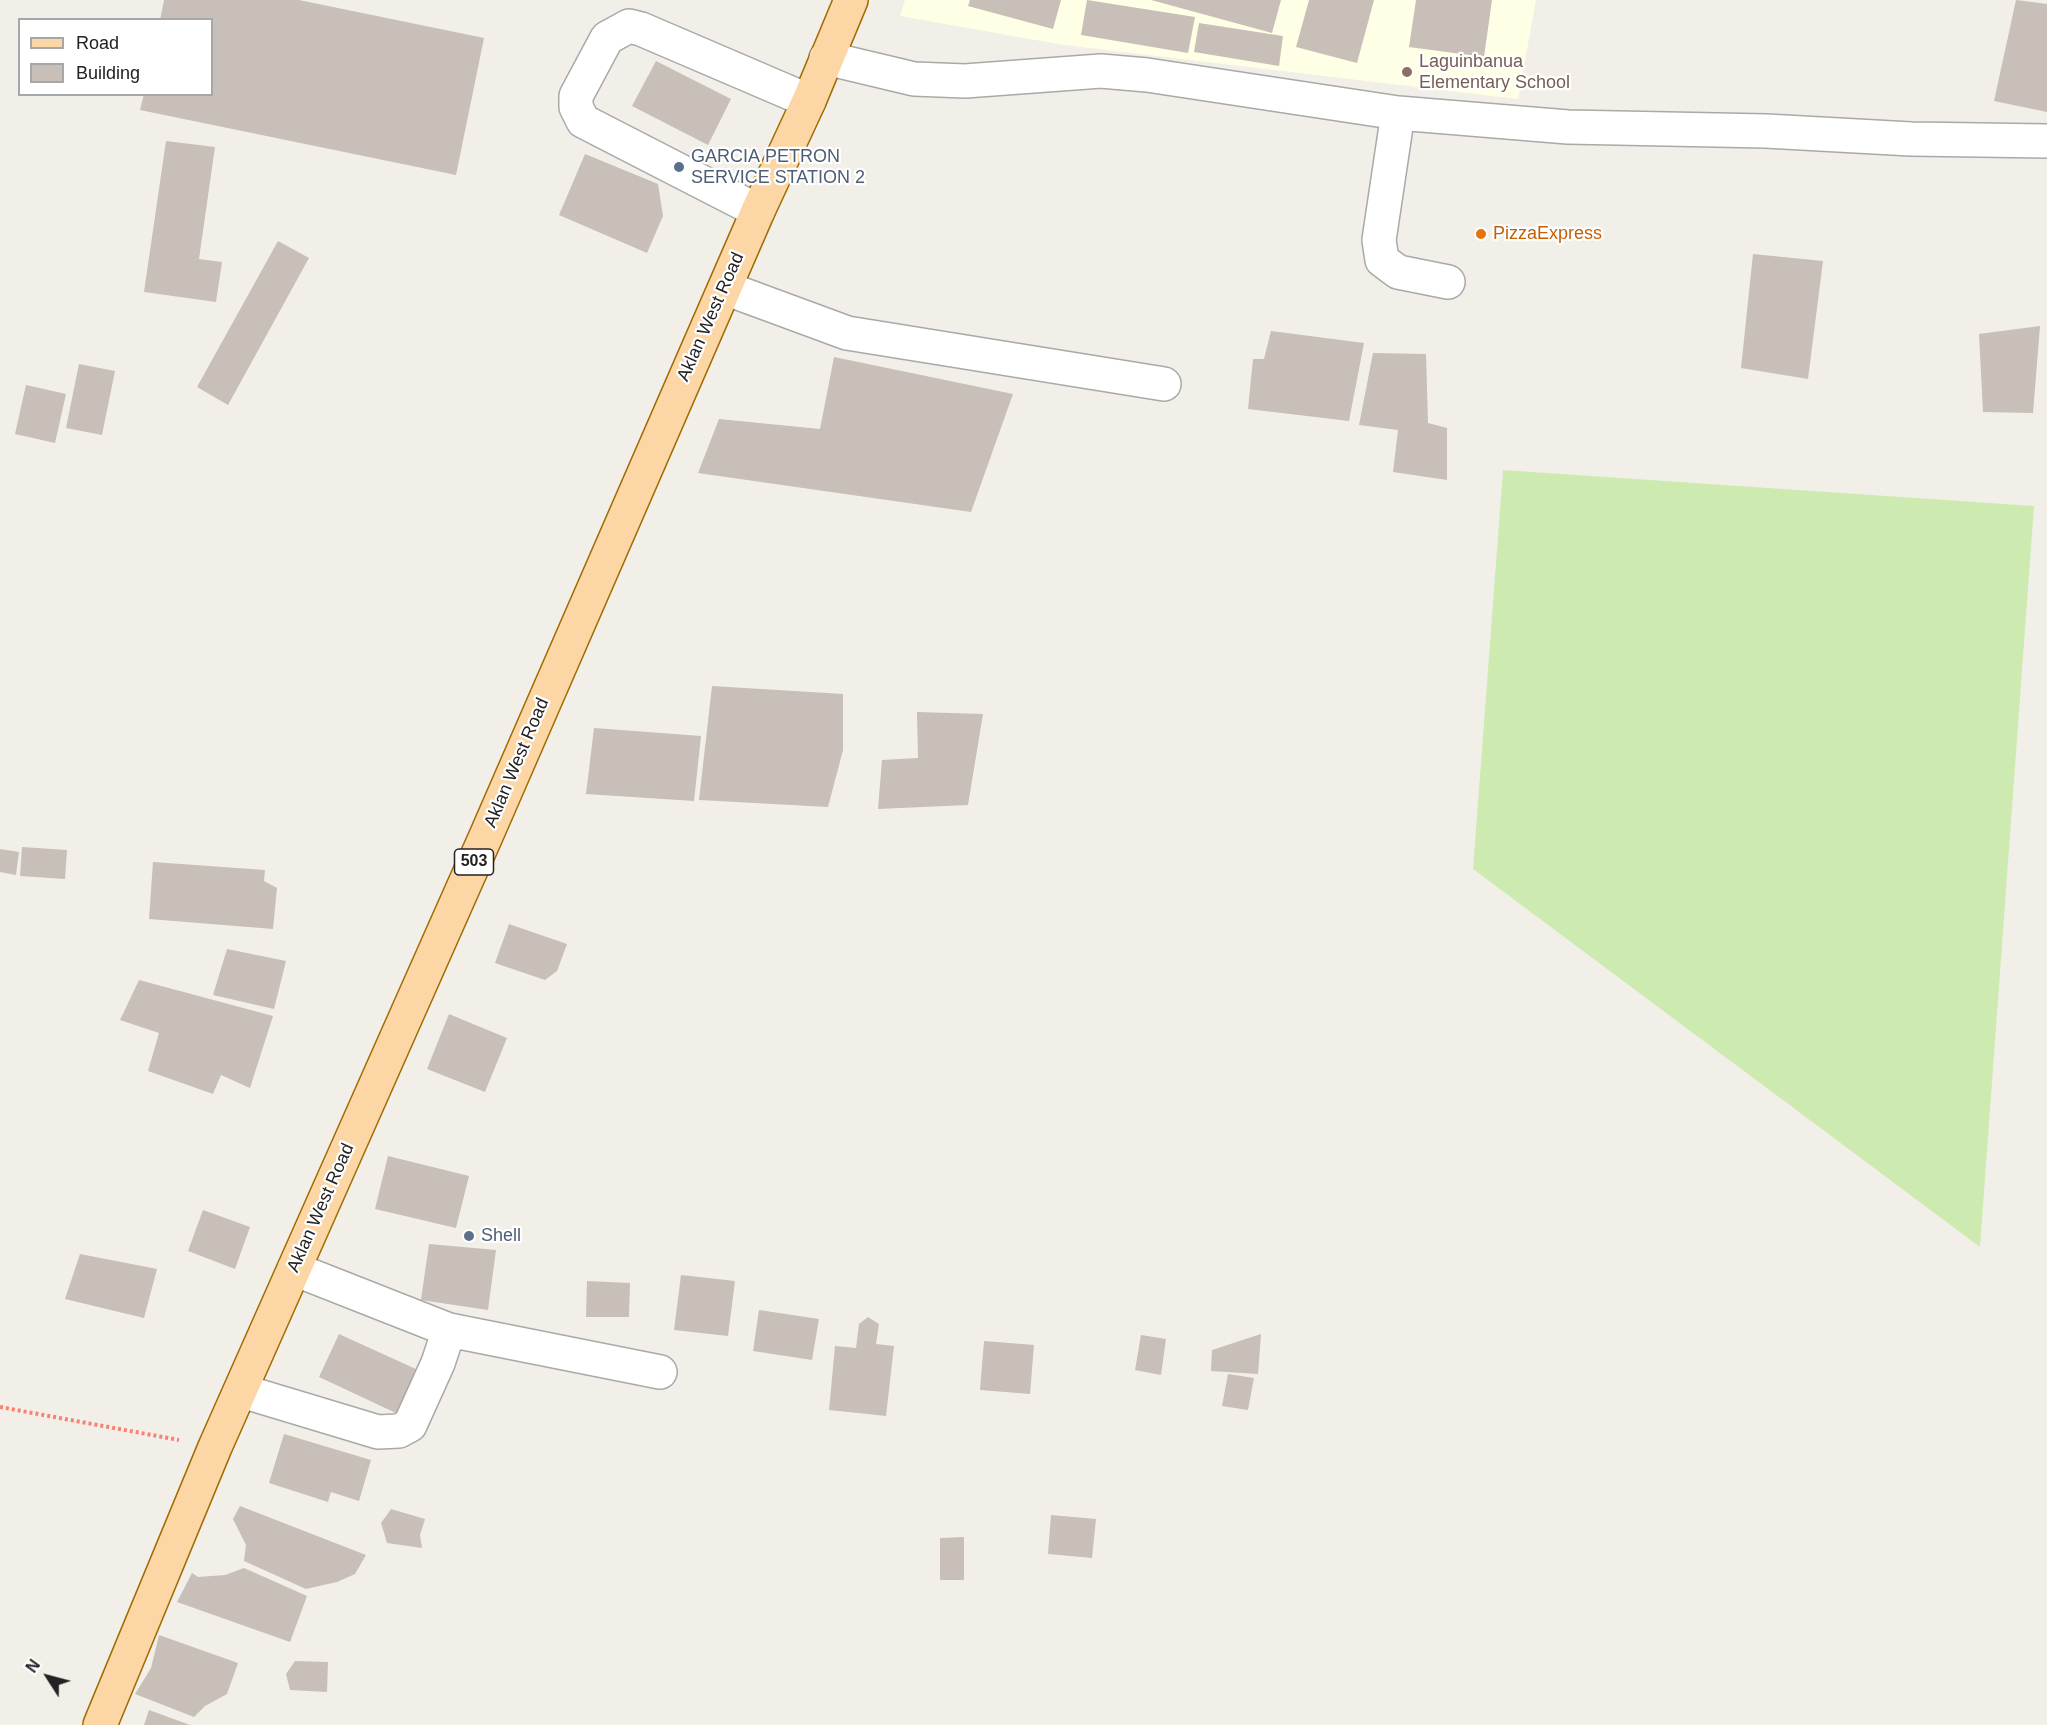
<!DOCTYPE html>
<style>
body{margin:0}
#map{position:relative;width:2047px;height:1725px;overflow:hidden;background:#f2efe9;font-family:Helvetica,sans-serif}
canvas{display:block}
.legend{position:absolute;left:18px;top:18px;width:195px;height:78px;box-sizing:border-box;background:#fff;border:2px solid #a7a7a7;margin:0;padding:8px 10px;list-style:none;font-size:18px;color:#222}
.legend li{display:flex;align-items:center;gap:12px;height:30px}
.legend b{width:30px;border:2px solid #a7a7a7}
.north{position:absolute;left:18px;top:1647px;width:60px;height:60px;-webkit-text-stroke:4px #fff;paint-order:stroke;rotate:306deg;font-size:16px;font-weight:700;line-height:24px;text-align:center;color:#222}
.north::after{content:'';display:block;margin:auto;width:21px;height:27px;background:#222;clip-path:polygon(50% 0,100% 100%,50% 72%,0 100%)}
</style>
<div id="map">
<canvas width="2047" height="1725"></canvas>
<ul class="legend">
<li><b style="height:8px;background:#fcd6a4"></b>Road</li>
<li><b style="height:16px;background:#c7bfb8"></b>Building</li>
</ul>
<div class="north">N</div>
</div>
<script>
const ctx = document.querySelector('canvas').getContext('2d');
ctx.lineJoin = 'round';
function fill(path, color) { ctx.fillStyle = color; ctx.fill(path, 'evenodd'); }
const toPath = rows => new Path2D(rows.map(r => 'M' + r).join(''));
function trace(path, color, width, dash) { ctx.strokeStyle = color; ctx.lineWidth = width; ctx.lineCap = dash ? 'butt' : 'round'; ctx.setLineDash(dash || []); ctx.stroke(path); }
function drawText(font, color, halo, rows, align = 'center') {
  ctx.font = font + ' Helvetica,sans-serif'; ctx.lineWidth = 4.5; ctx.setLineDash([]); ctx.textBaseline = 'middle'; ctx.strokeStyle = halo; ctx.fillStyle = color; for (const [text, x, y, turn = 0] of rows) {
    ctx.save(); ctx.translate(x, y); ctx.rotate((+turn || 0) * Math.PI / 180); ctx.textAlign = isNaN(turn) ? turn : align; if (halo) ctx.strokeText(text, 0, 0); ctx.fillText(text, 0, 0); ctx.restore();
  }
}
fill(toPath([
 [905,0,1536,0,1518,99,1064,45,900,16]
]), '#ffffe5');
fill(toPath([
 [1503,470,2034,506,1980,1247,1473,869]
]), '#cdebb0');
fill(toPath([
 [164,0,299,0,484,38,456,175,140,110,144,94,212,94,212,20,160,20],
 [970,0,1061,0,1053,29,968,6],
 [1087,0,1195,17,1188,53,1081,35],
 [1151,0,1281,0,1272,33],
 [1309,0,1374,0,1357,63,1296,47],
 [1416,0,1492,0,1484,57,1409,47],
 [2016,0,2047,4,2047,112,1994,101],
 [1199,23,1283,36,1279,66,1194,52],
 [656,61,731,99,708,145,632,106],
 [166,141,215,147,199,259,222,262,216,302,144,292],
 [585,154,658,184,663,216,647,253,559,215],
 [278,241,309,258,228,405,197,387],
 [1753,254,1823,261,1808,379,1741,368],
 [2040,326,2033,413,1983,412,1979,334],
 [1271,331,1364,343,1349,421,1248,409,1253,359,1264,359],
 [1373,353,1426,354,1428,423,1447,428,1447,480,1393,472,1398,430,1359,425],
 [834,357,1013,394,971,512,698,473,719,419,820,429],
 [79,364,115,371,102,435,66,428],
 [26,385,66,394,55,443,15,434],
 [712,686,843,694,843,750,828,807,699,800],
 [917,712,983,714,968,805,878,809,882,760,918,758],
 [594,728,701,736,694,801,586,794],
 [22,847,67,850,65,879,20,876],
 [0,849,19,852,16,875,0,872],
 [153,862,265,870,264,881,277,888,273,929,149,919],
 [509,924,567,944,557,971,545,980,495,963],
 [227,949,286,961,274,1009,213,995],
 [139,980,273,1016,250,1088,221,1075,213,1094,148,1071,159,1033,120,1020],
 [449,1014,507,1038,485,1092,427,1069],
 [388,1156,469,1176,456,1228,375,1209],
 [203,1210,250,1227,235,1269,188,1251],
 [429,1244,496,1250,488,1310,421,1300],
 [80,1254,157,1269,144,1318,65,1299],
 [681,1275,735,1281,728,1336,674,1330],
 [587,1281,630,1283,629,1317,586,1317],
 [759,1310,819,1319,812,1360,753,1351],
 [868,1317,879,1324,876,1344,894,1346,886,1416,829,1410,835,1346,856,1348,859,1324],
 [339,1334,418,1370,398,1414,319,1377],
 [1261,1334,1258,1374,1211,1371,1212,1350],
 [1141,1335,1166,1339,1161,1375,1135,1370],
 [984,1341,1034,1345,1030,1394,980,1390],
 [1228,1374,1254,1378,1248,1410,1222,1406],
 [284,1434,371,1460,359,1501,331,1492,328,1502,269,1483],
 [240,1506,366,1555,355,1574,337,1582,306,1589,244,1561,246,1545,233,1519],
 [391,1509,425,1519,420,1535,422,1548,387,1543,381,1523],
 [1051,1515,1096,1519,1092,1558,1048,1554],
 [964,1537,964,1580,940,1580,940,1538],
 [244,1568,307,1596,290,1642,177,1602,192,1573,198,1577,225,1575],
 [159,1635,238,1663,227,1694,205,1706,194,1717,135,1694,151,1668],
 [295,1661,328,1662,327,1692,290,1690,286,1674],
 [149,1710,190,1725,144,1725]
]), '#c7bfb8');
const minor = toPath([
 [826,58,914,79,965,81,1101,71,1147,75,1398,113,1568,127,1766,131,1911,139,2047,141],
 [1398,113,1379,240,1382,260,1398,272,1448,282],
 [758,211,583,121,576,107,576,96,607,38,629,26,641,29,809,101],
 [725,288,847,333,1164,384],
 [449,1330,660,1372],
 [242,1391,378,1432,399,1431,410,1425,438,1363,449,1330,294,1269]
]);
const major = toPath([
 [100,1725,215,1447,486,836,758,211,809,101,851,0]
]);
trace(minor, '#a9a9a9', 36);
trace(major, '#a06b00', 36);
trace(toPath([
 [0,1407,179,1440]
]), '#fa8072', 4, [3, 3]);
trace(minor, '#fff', 33);
trace(major, '#fcd6a4', 33);
for (const [x, y, r, color] of [
 [1407,72,6,"#8d6e63"],
 [679,167,6,"#5c6f8a"],
 [1481,234,6,"#e8710a"],
 [469,1236,6,"#5c6f8a"]
]) { const dot = new Path2D(); dot.arc(x, y, r, 0, 2 * Math.PI); ctx.fillStyle = color; ctx.fill(dot); trace(dot, '#fff', 2); }
for (const [x, y, w] of [
 [474,862,39]
]) { const box = new Path2D(); box.roundRect(x - w / 2, y - 13, w, 26, 4.5); ctx.fillStyle = '#fff'; ctx.fill(box); trace(box, '#222', 1.5); }
drawText('bold 16px', '#222', null, [
 ["503",474,862]
]);
drawText('18px', '#785e54', '#fff', [
 ["Laguinbanua",1419,62],
 ["Elementary School",1419,83]
], 'left');
drawText('18px', '#4e5e75', '#fff', [
 ["GARCIA PETRON",691,157],
 ["SERVICE STATION 2",691,178],
 ["Shell",481,1236]
], 'left');
drawText('18px', '#c56008', '#fff', [
 ["PizzaExpress",1493,234]
], 'left');
drawText('18px', '#222', '#fff', [
 ["Aklan West Road",711,317,-66],
 ["Aklan West Road",517,763,-67],
 ["Aklan West Road",321,1208,-66]
]);
</script>
